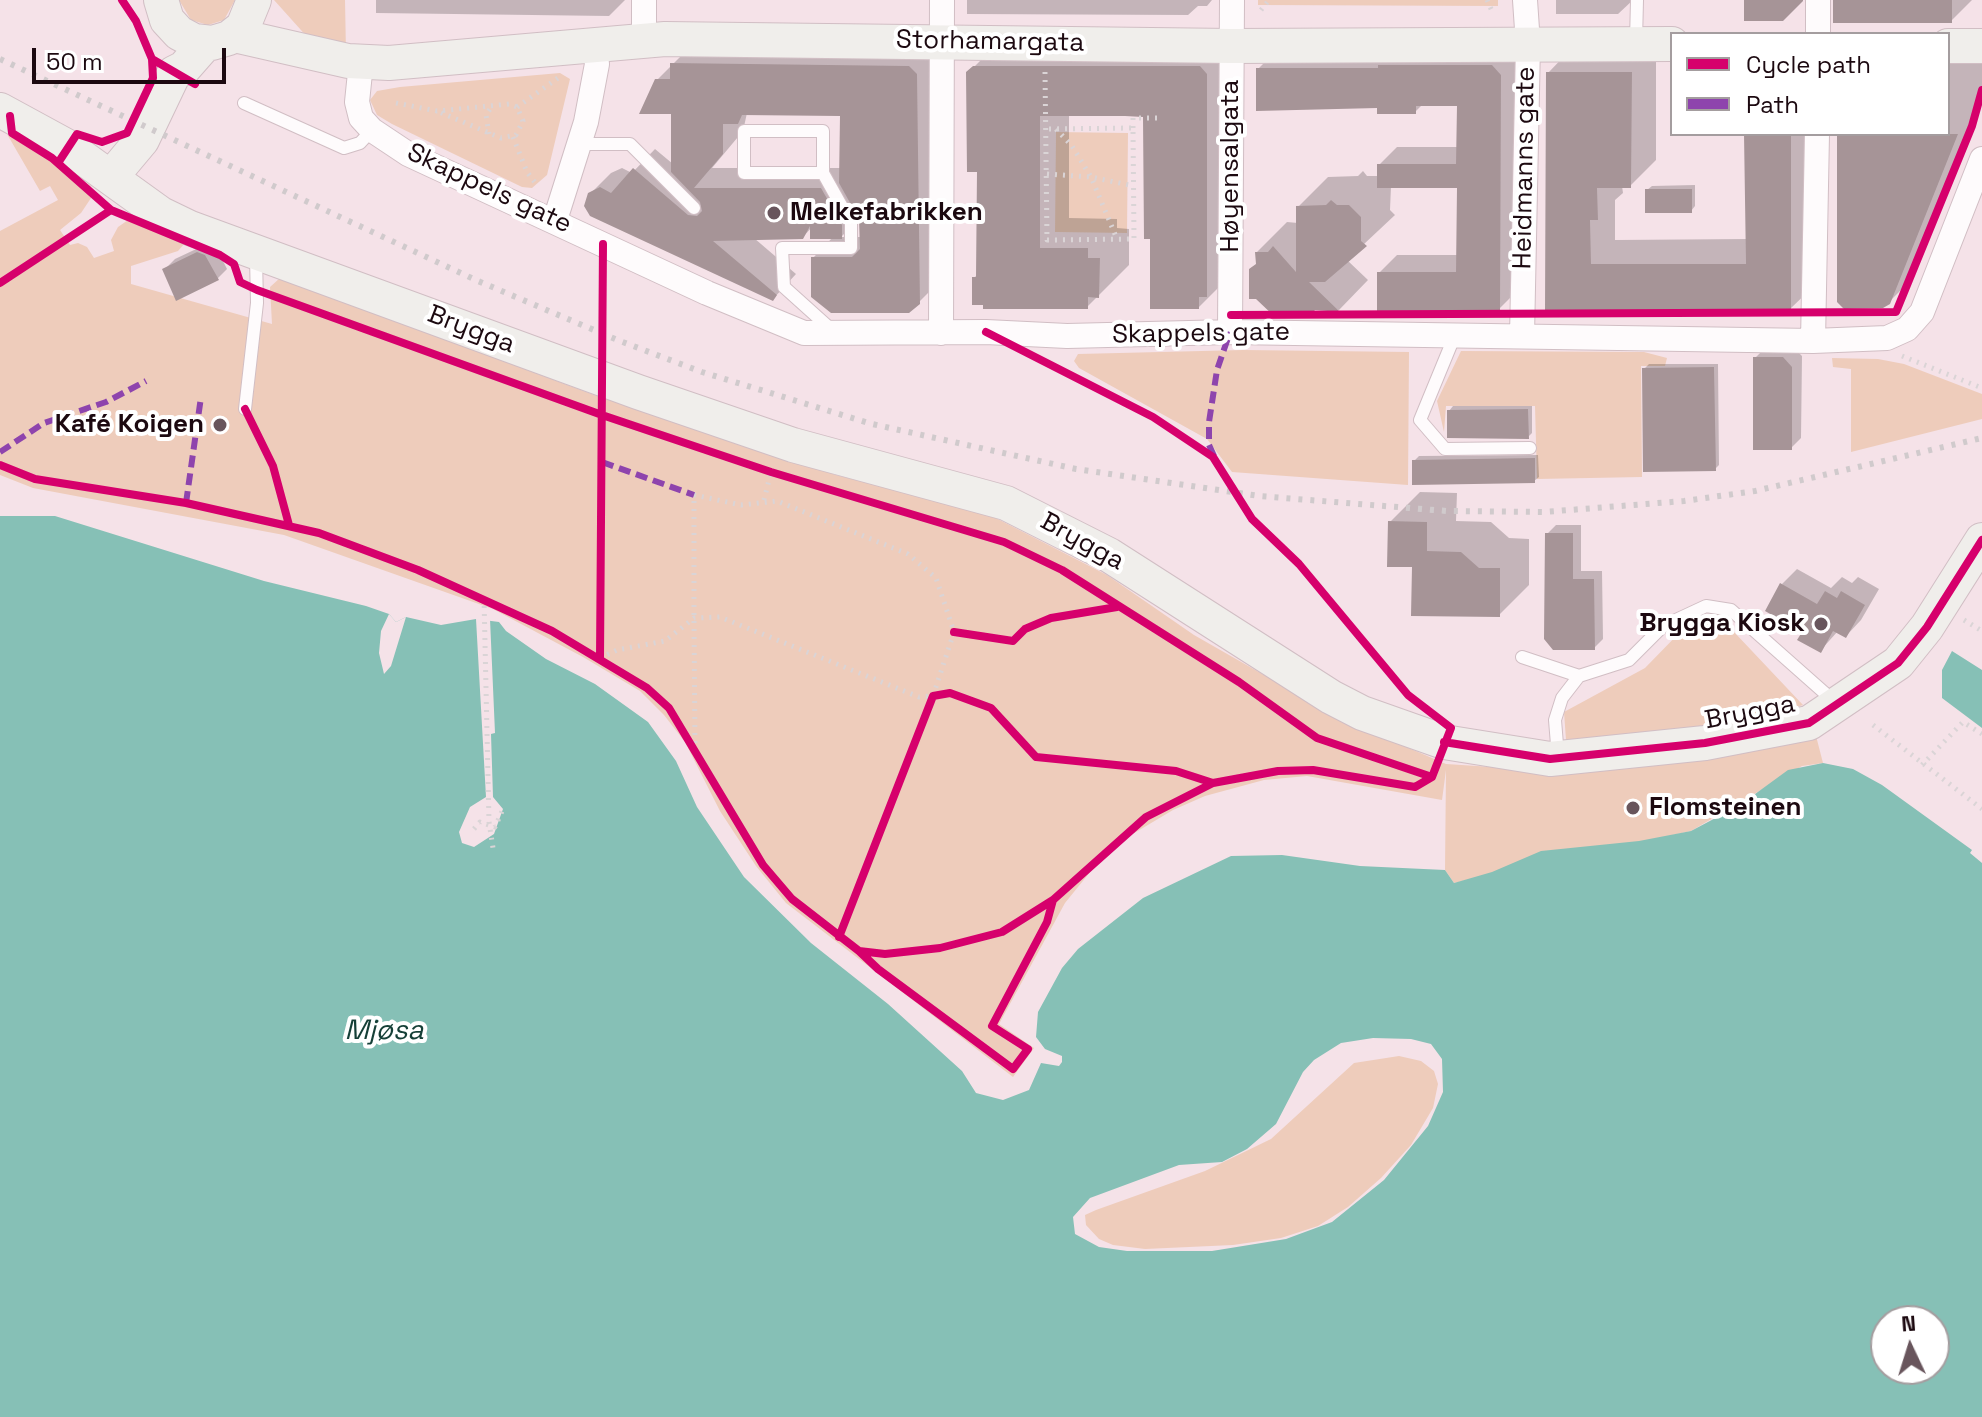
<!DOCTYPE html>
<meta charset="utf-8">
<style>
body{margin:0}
#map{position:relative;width:1982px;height:1417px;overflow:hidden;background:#f5e2e8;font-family:"Space Grotesk",sans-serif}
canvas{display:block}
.legend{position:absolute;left:1670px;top:32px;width:280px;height:104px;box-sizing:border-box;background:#fff;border:2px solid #a49d9f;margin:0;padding:10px 14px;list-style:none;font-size:24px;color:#1c0910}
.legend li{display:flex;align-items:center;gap:16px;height:40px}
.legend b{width:40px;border:2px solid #a49d9f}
.north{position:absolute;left:1870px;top:1305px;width:80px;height:80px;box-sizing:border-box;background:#fff;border:2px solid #a49d9f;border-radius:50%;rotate:356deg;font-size:22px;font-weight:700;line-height:32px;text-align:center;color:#1c0910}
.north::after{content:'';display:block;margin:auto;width:28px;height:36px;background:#68555c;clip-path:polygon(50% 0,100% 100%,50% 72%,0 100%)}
.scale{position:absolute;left:32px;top:48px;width:194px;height:36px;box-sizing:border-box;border:4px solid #1c0910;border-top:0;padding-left:10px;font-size:24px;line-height:28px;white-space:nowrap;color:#1c0910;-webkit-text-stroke:6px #fff;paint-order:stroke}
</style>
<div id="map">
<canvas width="1982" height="1417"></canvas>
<ul class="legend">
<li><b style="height:10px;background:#d6006c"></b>Cycle path</li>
<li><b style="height:10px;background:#8e44ad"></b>Path</li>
</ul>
<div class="north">N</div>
<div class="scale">50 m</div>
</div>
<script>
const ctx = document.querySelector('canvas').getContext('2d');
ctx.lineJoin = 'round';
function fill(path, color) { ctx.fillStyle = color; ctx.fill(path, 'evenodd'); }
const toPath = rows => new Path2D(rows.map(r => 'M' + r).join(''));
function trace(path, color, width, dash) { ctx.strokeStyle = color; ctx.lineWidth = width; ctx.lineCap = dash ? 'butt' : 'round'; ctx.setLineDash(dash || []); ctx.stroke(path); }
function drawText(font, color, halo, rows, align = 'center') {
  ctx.font = font + ' "Space Grotesk",sans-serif'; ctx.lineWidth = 8; ctx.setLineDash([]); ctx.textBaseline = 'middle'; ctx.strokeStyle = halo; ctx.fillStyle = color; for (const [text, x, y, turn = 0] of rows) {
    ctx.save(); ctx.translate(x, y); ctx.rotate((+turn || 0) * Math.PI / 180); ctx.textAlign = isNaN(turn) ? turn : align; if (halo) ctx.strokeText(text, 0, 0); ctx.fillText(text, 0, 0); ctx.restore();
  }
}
fill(toPath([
 [179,0,235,0,224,20,208,25,191,20],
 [274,0,345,0,346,53,309,39],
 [1258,0,1498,0,1498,6,1258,5],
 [560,73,570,79,547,175,532,188,522,187,392,124,377,115,370,100,377,91,400,87],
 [1056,132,1128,133,1127,233,1055,232],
 [7,134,91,186,93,195,81,213,60,230,70,245,78,243,87,247,94,258,114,251,111,240,118,227,131,218,185,243,178,251,131,266,131,284,272,324,270,287,280,278,597,396,836,475,986,513,1107,575,1194,635,1341,719,1446,764,1554,771,1815,732,1823,763,1802,766,1691,831,1454,883,1445,870,1446,770,1442,800,1307,776,1264,780,1205,796,1173,810,1126,838,1095,866,1065,903,999,1024,1034,1048,1013,1077,786,903,756,866,720,811,685,742,664,715,640,691,583,657,493,609,284,535,33,488,0,475,0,231,58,200,50,186,40,191],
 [1243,350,1409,352,1408,485,1232,472,1207,439,1079,368,1074,361,1078,354],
 [1461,351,1644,352,1667,358,1665,366,1641,366,1642,477,1537,479,1535,406,1446,406,1444,432,1437,401],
 [1832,358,1878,359,1904,364,1982,394,1982,419,1851,452,1851,369,1833,367],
 [1718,615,1803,705,1764,717,1704,727,1566,740,1564,712,1645,668,1683,629],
 [1399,1056,1421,1061,1434,1071,1438,1084,1433,1108,1411,1145,1381,1178,1348,1207,1318,1226,1281,1238,1233,1245,1145,1249,1113,1245,1099,1239,1086,1225,1085,1215,1096,1210,1205,1171,1271,1139,1354,1063]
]), '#ecb');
fill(toPath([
 [0,516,55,516,264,581,366,606,389,614,396,622,406,617,441,625,476,619,499,622,506,631,546,659,595,684,648,722,676,761,697,807,744,877,811,943,888,1004,962,1071,976,1093,1003,1100,1029,1090,1041,1063,1059,1066,1062,1062,1062,1056,1045,1049,1036,1037,1038,1012,1062,968,1078,949,1143,898,1231,856,1282,855,1360,866,1445,870,1454,883,1492,872,1541,851,1639,841,1691,831,1740,805,1788,770,1823,763,1853,769,1882,785,1972,850,1970,853,1982,863,1982,1417,0,1417],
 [1373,1038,1411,1039,1431,1044,1442,1059,1443,1092,1428,1126,1384,1180,1332,1222,1286,1239,1212,1251,1127,1251,1099,1247,1075,1234,1073,1217,1090,1198,1179,1165,1222,1162,1247,1149,1276,1124,1303,1072,1314,1060,1341,1043],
 [1886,1321,1934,1321,1934,1369,1886,1369],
 [1952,651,1982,670,1982,728,1942,698,1942,670]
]), '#86c0b6');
fill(toPath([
 [389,614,396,622,406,617,391,666,384,674,379,653,381,631],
 [476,619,490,619,495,733,491,734,493,797,503,809,494,834,474,847,462,843,459,832,470,807,486,797]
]), '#f5e2e8');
fill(toPath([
 [376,0,625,0,609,16,376,13],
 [967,0,1212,0,1207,6,1198,6,1188,15,967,14],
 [1556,0,1633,0,1618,14,1556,14],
 [1833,0,1972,0,1951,21],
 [1005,36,1230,36,1229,277,1199,307,1152,237,1145,115,1069,114,1069,218,1117,219,1117,228,1129,229,1129,265,1087,307,974,278,978,274,979,170,968,73],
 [693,44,930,46,939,282,918,303,813,258,833,237,812,227,803,237,754,238,796,274,773,299,590,194,611,173,622,168,632,173,655,149,673,164,673,112,657,80],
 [747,113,842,114,841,168,712,168,743,131],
 [861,217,862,237,841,237],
 [1573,47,1656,47,1656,160,1630,186,1622,186,1623,193,1615,200,1615,240,1748,239,1746,134,1816,134,1816,284,1790,309,1547,309,1548,73],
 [1276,51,1518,57,1517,291,1499,309,1379,273,1397,255,1458,255,1459,186,1391,186,1390,210,1395,215,1347,260,1368,280,1339,310,1315,308,1258,264,1257,252,1287,222,1298,223,1298,207,1328,177,1358,176,1363,171,1367,176,1379,176,1379,165,1397,147,1458,147,1459,104,1423,104,1415,112,1378,106,1258,69],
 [1948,52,1982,60,1982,100,1910,281,1889,302,1839,134,1948,134],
 [1695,185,1695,206,1691,211,1647,190,1652,186],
 [209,243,215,245,227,269,217,279,165,269,175,259],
 [1793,347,1802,356,1801,438,1791,448,1755,358,1765,348],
 [1649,364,1718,364,1719,465,1715,469,1644,369],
 [1453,406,1532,406,1532,433,1528,437,1449,411],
 [1538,455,1539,477,1534,481,1414,461,1419,456],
 [1420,492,1457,493,1456,521,1491,522,1509,538,1529,539,1529,585,1499,615,1414,565,1390,522],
 [1556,525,1581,525,1581,571,1602,571,1603,639,1594,648,1547,534],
 [1797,569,1831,588,1842,577,1852,583,1858,577,1879,589,1861,620,1846,636,1838,631,1820,651,1805,631,1782,584]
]), '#0003');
fill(toPath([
 [1744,0,1803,0,1803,1,1783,21,1744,21],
 [1833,0,1952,0,1952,23,1833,23],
 [670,63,909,66,917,74,920,304,909,313,831,313,811,297,811,257,852,257,860,249,859,219,839,183,840,116,742,115,738,124,723,124,723,154,694,188,821,188,842,225,842,239,810,239,810,226,803,239,713,241,777,295,773,301,590,216,584,206,588,193,600,187,611,193,633,168,688,215,697,216,702,211,700,202,671,172,671,114,639,114,655,79,670,79],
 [1378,65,1492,65,1501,75,1500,311,1377,312,1377,272,1456,272,1457,188,1377,188,1377,164,1456,164,1457,106,1416,106,1416,114,1377,114,1377,108,1256,111,1256,68,1378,68],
 [973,66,1200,66,1207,74,1207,297,1199,297,1199,309,1150,309,1150,239,1144,239,1143,117,1125,116,1040,116,1040,248,1088,248,1088,258,1100,258,1099,298,1088,297,1088,309,983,309,983,305,972,305,972,277,976,277,977,172,967,172,966,72],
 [1546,72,1632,72,1631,188,1597,188,1598,220,1590,220,1591,264,1746,264,1744,134,1791,134,1791,311,1545,311],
 [1837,134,1958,134,1890,304,1883,308,1844,309,1837,302],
 [1645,189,1692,189,1692,213,1645,213],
 [1331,200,1337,205,1349,205,1361,217,1361,241,1367,246,1325,282,1309,282,1340,312,1315,310,1309,317,1275,317,1256,299,1249,299,1249,269,1256,264,1255,252,1268,252,1273,246,1296,272,1296,206,1326,205],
 [197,252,205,255,219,280,176,301,162,269],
 [1753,357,1783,357,1792,367,1792,450,1753,450],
 [1714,367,1716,471,1643,472,1642,368],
 [1528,409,1529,439,1447,438,1447,410],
 [1535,458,1535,483,1412,485,1412,460],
 [1388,521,1427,522,1427,551,1461,552,1479,568,1500,568,1500,617,1411,616,1412,567,1387,567],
 [1545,533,1573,533,1573,579,1594,579,1595,650,1553,650,1544,639],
 [1780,583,1817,604,1825,591,1837,598,1841,591,1865,605,1846,638,1833,631,1821,653,1797,640,1802,632,1765,611]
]), '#a69497');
const lane = toPath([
 [1636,41,1637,0],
 [244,103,344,148,360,143,372,130],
 [580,144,630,144,694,208],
 [823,173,744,173,744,131,823,131,823,173,851,223,851,248,782,248,784,287,834,332],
 [1455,335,1420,420,1445,449,1530,448],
 [245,409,257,303,256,257],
 [1522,657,1579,676],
 [1558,757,1555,720,1562,698,1579,676,1629,660,1663,626,1706,606,1731,610,1836,703]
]);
const street = toPath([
 [644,0,644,40],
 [1818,0,1818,34],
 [361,63,357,102,361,118,372,130,408,154,707,293,804,333,986,332,1067,336,1230,332,1813,341,1887,338,1907,329,1922,312,1982,159],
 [555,220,586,122,597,64,594,44],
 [1230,332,1232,0],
 [941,333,942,0],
 [1522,336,1528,44,1525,0],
 [1813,341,1817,134]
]);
const secondary = toPath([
 [161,0,167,20,179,33,194,41,212,43,229,38,243,27,254,0],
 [234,35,348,61,389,63,665,39,1232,46,1672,44],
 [1948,46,1982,46],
 [0,110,68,147,161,214,190,228,638,392,793,445,1006,503,1109,555,1331,697,1362,713,1444,742,1550,759,1705,743,1809,723,1898,663,1927,627,1982,540],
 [111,177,142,140,174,73,184,68,206,43]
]);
trace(lane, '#d1bec4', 14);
trace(street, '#d1bec4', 26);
trace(secondary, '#d1bec4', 36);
trace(toPath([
 [1487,0,1492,11],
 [1261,10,1269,0],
 [1045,72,1047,240,1134,239,1133,128,1047,129],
 [396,103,437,111,510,104,517,107,523,121,516,135,501,138,437,111],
 [517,107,558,78],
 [1133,128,1133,118,1157,118],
 [1056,129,1072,146,1091,177,1117,239],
 [489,134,486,115,492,106],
 [513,137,527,172,537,185],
 [1047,174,1091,177,1134,186],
 [1902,356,1982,388],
 [764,500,771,472],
 [484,598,489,822,493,848],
 [1964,620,1982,631],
 [600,658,617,650,665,641,694,618,720,617,919,697,933,696,954,632,936,578,908,554,777,501,741,505,694,495,694,618,695,750],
 [1873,725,1982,809],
 [1922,765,1963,722,1982,734],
 [474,829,480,822,495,827,503,809]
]), '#dad4d6', 5, [2, 6]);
trace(lane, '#fefbfc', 12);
trace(street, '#fefbfc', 24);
trace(secondary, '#f0eeeb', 34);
trace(toPath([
 [0,59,478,281,620,341,702,372,872,424,1076,469,1259,496,1447,511,1544,512,1684,501,1755,491,1982,438]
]), '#d0cacc', 6, [4, 8]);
trace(toPath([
 [0,452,44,423,106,402,146,381],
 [1214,456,1209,445,1209,422,1217,370,1230,332],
 [602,462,694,495],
 [186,503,201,397]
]), '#8e44ad', 6, [12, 6]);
trace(toPath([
 [122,0,136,21,152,59,195,84],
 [10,116,12,133,52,158,111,210,220,255,234,264,240,282,257,290,602,415,771,472,1004,542,1062,570,1239,682,1317,738,1432,777],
 [58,163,77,134,102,142,127,133,153,78,152,59],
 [0,283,111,210],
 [1231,315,1896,312,1972,126,1982,90],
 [245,409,273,466,289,525],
 [0,465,35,479,186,503,319,533,418,570,552,631,647,688,669,708,763,865,792,899,859,951,885,954,940,948,1002,932,1053,900,1146,817,1213,783,1278,771,1313,770,1415,787,1432,777,1451,728,1408,695,1299,564,1252,519,1213,457,1153,417,986,332],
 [954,632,1013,641,1025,629,1051,618,1117,607],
 [600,658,603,244],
 [1444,742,1550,759,1705,743,1809,723,1898,663,1927,627,1982,540],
 [839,937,933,696,950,693,991,708,1036,757,1176,771,1213,783],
 [859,951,878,969,1013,1069,1028,1049,992,1026,1047,922,1053,900]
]), '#d6006c', 8);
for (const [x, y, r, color] of [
 [774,213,8,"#68555c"],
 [220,425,8,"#68555c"],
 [1821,624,8,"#68555c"],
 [1633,808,8,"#68555c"]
]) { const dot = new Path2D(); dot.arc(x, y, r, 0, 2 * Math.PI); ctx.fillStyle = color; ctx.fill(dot); trace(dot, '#fff', 3); }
drawText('26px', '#1c0910', '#fff', [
 ["Storhamargata",990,42,1],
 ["Høyensalgata",1231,166,-90],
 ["Heidmanns gate",1525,168,-89],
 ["Skappels gate",489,189,25],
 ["Brygga",471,330,21],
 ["Skappels gate",1201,334,-1],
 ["Brygga",1082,542,29],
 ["Brygga",1750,713,-11]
]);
drawText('bold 26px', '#1c0910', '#fff', [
 ["Melkefabrikken",790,213],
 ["Kafé Koigen",204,425,"right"],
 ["Brygga Kiosk",1805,624,"right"],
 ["Flomsteinen",1649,808]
], 'left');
drawText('italic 28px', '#153f37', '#fff', [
 ["Mjøsa",384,1031]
]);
</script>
